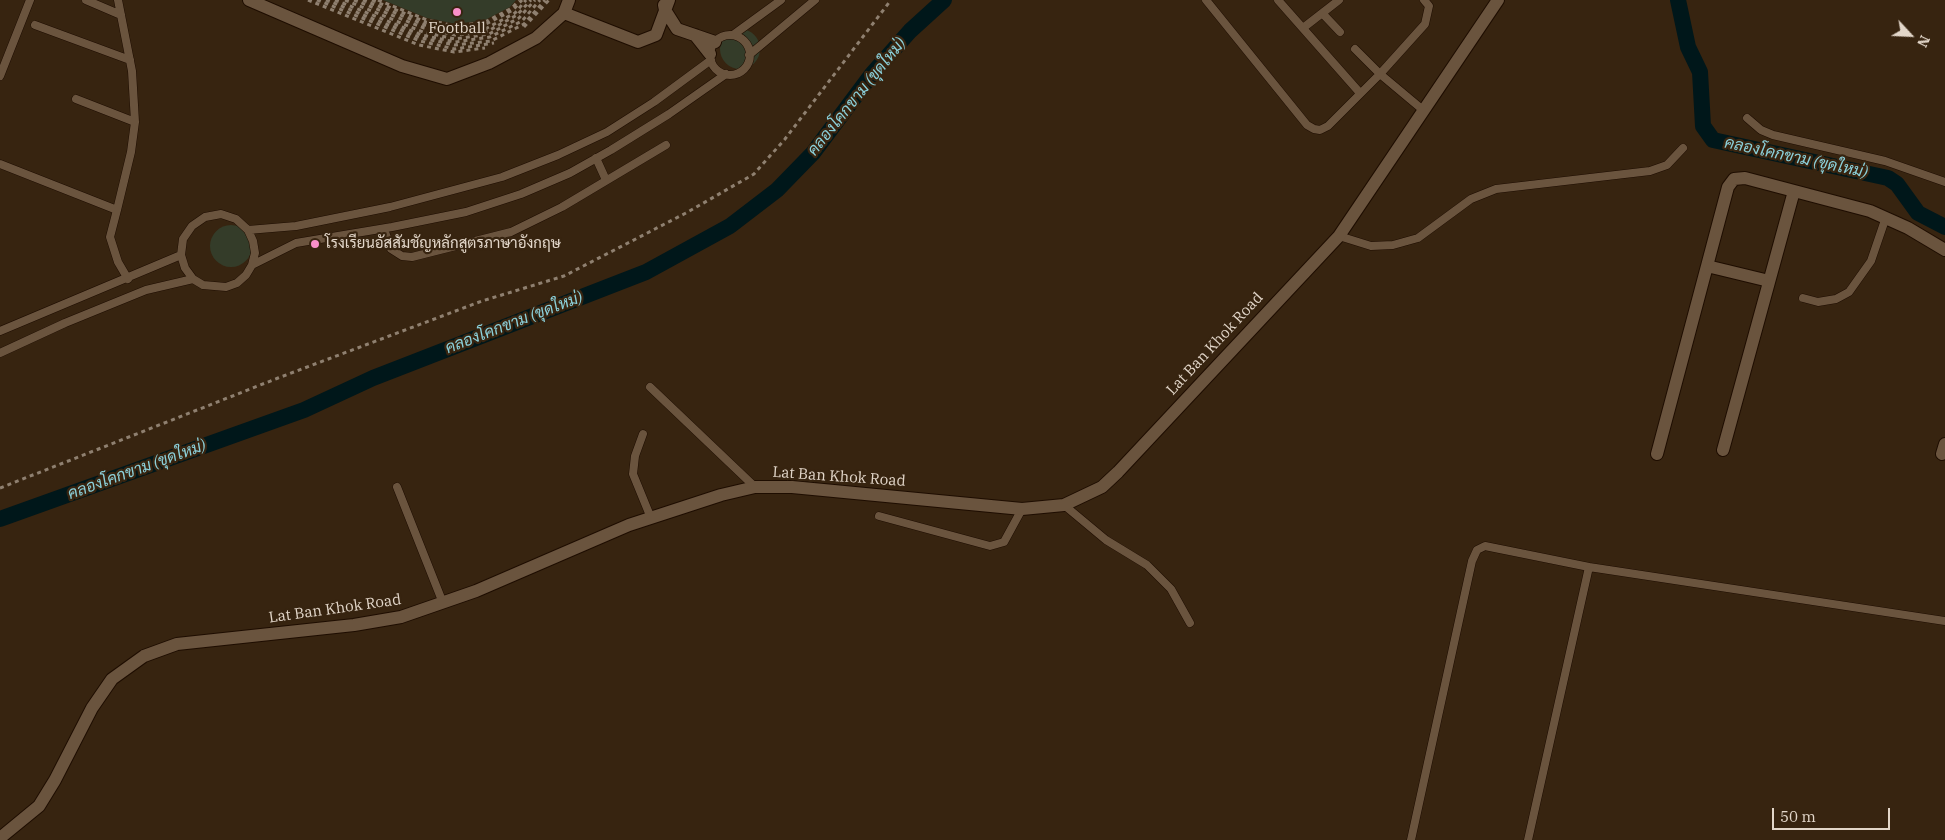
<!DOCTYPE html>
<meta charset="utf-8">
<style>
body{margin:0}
#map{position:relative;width:1945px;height:840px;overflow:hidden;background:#372410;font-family:"IBM Plex Serif",serif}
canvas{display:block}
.north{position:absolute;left:1885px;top:10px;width:50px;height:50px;-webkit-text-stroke:4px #372410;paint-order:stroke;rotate:115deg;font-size:14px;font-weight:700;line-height:20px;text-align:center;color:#e2d6c9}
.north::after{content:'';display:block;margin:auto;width:18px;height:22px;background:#e2d6c9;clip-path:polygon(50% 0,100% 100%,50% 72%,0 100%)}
.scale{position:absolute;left:1772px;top:808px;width:118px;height:22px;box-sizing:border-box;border:2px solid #e2d6c9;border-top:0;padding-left:6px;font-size:15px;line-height:18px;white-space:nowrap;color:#e2d6c9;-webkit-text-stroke:4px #372410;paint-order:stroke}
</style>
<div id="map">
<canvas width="1945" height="840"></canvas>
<div class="north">N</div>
<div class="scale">50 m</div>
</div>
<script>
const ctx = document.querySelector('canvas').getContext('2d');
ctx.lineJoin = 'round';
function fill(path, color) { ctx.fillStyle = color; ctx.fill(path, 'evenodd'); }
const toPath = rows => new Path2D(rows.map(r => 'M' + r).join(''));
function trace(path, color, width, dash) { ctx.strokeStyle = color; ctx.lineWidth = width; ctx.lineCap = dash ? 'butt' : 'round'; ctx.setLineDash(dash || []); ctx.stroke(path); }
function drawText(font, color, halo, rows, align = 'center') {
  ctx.font = font + ' "IBM Plex Serif",Sarabun,serif'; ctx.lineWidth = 4.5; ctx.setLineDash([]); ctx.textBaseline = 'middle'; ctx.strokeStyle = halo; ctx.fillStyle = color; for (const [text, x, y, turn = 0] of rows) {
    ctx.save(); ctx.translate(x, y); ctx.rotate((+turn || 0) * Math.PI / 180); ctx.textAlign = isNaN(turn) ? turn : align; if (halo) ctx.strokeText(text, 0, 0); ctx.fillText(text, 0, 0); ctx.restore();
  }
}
fill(toPath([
 [383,0,516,0,510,7,485,20,456,24,427,18],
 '720 49a20 20 0 1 1 40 0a20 20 0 1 1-40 0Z',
 '210 246a21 21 0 1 1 42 0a21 21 0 1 1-42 0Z'
]), '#343c29');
trace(toPath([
 [1678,0,1688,47,1700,72,1703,126,1713,140,1888,178,1897,184,1918,213,1945,227],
 [0,519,304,410,373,378,646,272,730,226,777,190,813,153,872,74,910,31,944,0]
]), '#00171a', 16);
const lane = toPath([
 [86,0,121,15],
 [1206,0,1307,125,1314,129,1320,130,1328,126,1380,74,1425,24,1429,6,1424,0],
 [1278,0,1360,93],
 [1323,14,1340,32],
 [35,25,130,60],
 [1303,28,1339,0],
 [733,35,781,0],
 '710 55a20 20 0 1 1 40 0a20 20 0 1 1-40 0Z',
 [1355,49,1380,74,1423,110],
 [749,55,815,0],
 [0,76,30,0],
 [76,99,135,122],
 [1747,118,1761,130,1773,135,1885,161,1945,182],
 [596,158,606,180],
 [0,164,117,210,110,237,118,262,128,279],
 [117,210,131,152,135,122,132,71,118,0],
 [384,229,391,249,402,256,412,257,511,232,562,207,666,145],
 [248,230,296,226,390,207,502,177,558,155,607,132,654,102,711,60],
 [1339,236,1371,246,1393,245,1418,238,1471,199,1496,189,1650,171,1667,165,1683,148],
 [252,265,255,253,253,241,248,230,236,219,221,214,205,217,192,226,183,239,181,255,185,268,193,279,203,285,226,287,237,283,246,275,252,265,296,243,392,227,466,212,521,194,570,173,611,150,669,114,726,74],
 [1803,298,1818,302,1836,299,1849,292,1871,261,1886,217],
 [0,331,181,255],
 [0,353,65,323,146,290,193,279],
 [650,387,755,487],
 [643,434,635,456,633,474,651,518],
 [397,487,443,603],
 [1064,505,1106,540,1147,565,1171,589,1190,623],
 [879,516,990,546,1004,542,1022,509],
 [1411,840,1472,561,1477,550,1485,546,1589,567,1945,621],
 [1528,840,1589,567]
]);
const street = toPath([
 [249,0,402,66,447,79,489,63,536,38,564,13,638,42,656,35,669,0],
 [664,5,665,10,677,29,715,42],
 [564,13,569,0],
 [695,35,710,54],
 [1707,266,1769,281],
 [1723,450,1794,191],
 [1657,454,1728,187,1734,179,1745,178,1870,211,1908,228,1945,250],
 [1942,454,1945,444],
 [0,838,39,806,55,780,92,708,112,679,144,656,177,644,354,625,401,617,476,591,629,525,721,495,755,487,792,487,1022,509,1064,505,1102,487,1118,472,1339,236,1498,0]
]);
trace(lane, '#1e0d00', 9);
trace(street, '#1e0d00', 14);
trace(toPath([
 [308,0,419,45,454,52,485,48],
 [317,0,420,41,455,49,494,43],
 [326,0,421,38,455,45,491,41,524,24,545,0],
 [335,0,422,35,455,42,490,37,522,21,540,0],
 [345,0,423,32,455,39,489,34,519,18,535,0],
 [354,0,424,28,455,35,488,31,517,15,531,0],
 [363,0,425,25,455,32,487,28,515,13,526,0],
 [372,0,426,22,455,29,486,24,513,10,522,0],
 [378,0,427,20,456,26,485,22,512,8,519,0],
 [524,27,549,0],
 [0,488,278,378,482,301,564,276,686,213,754,174,785,139,891,0]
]), '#8f8070', 3, [4, 4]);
trace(lane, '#6a543e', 8);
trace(street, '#6a543e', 12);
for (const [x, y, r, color] of [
 [457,12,5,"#f98fc9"],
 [315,244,5,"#f98fc9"]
]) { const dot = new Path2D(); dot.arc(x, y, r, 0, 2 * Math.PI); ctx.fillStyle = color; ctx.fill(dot); trace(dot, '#372410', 2); }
drawText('15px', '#e2d6c9', '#372410', [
 ["Football",457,29],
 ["โรงเรียนอัสสัมชัญหลักสูตรภาษาอังกฤษ",325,244,"left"]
]);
drawText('15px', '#e2d6c9', '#372410', [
 ["Lat Ban Khok Road",1215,344,-47],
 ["Lat Ban Khok Road",839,477,4],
 ["Lat Ban Khok Road",335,609,-8]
]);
drawText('italic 16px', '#8bd0da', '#372410', [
 ["คลองโคกขาม (ขุดใหม่)",857,97,-51],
 ["คลองโคกขาม (ขุดใหม่)",1796,158,12],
 ["คลองโคกขาม (ขุดใหม่)",514,323,-21],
 ["คลองโคกขาม (ขุดใหม่)",137,470,-20]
]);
</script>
